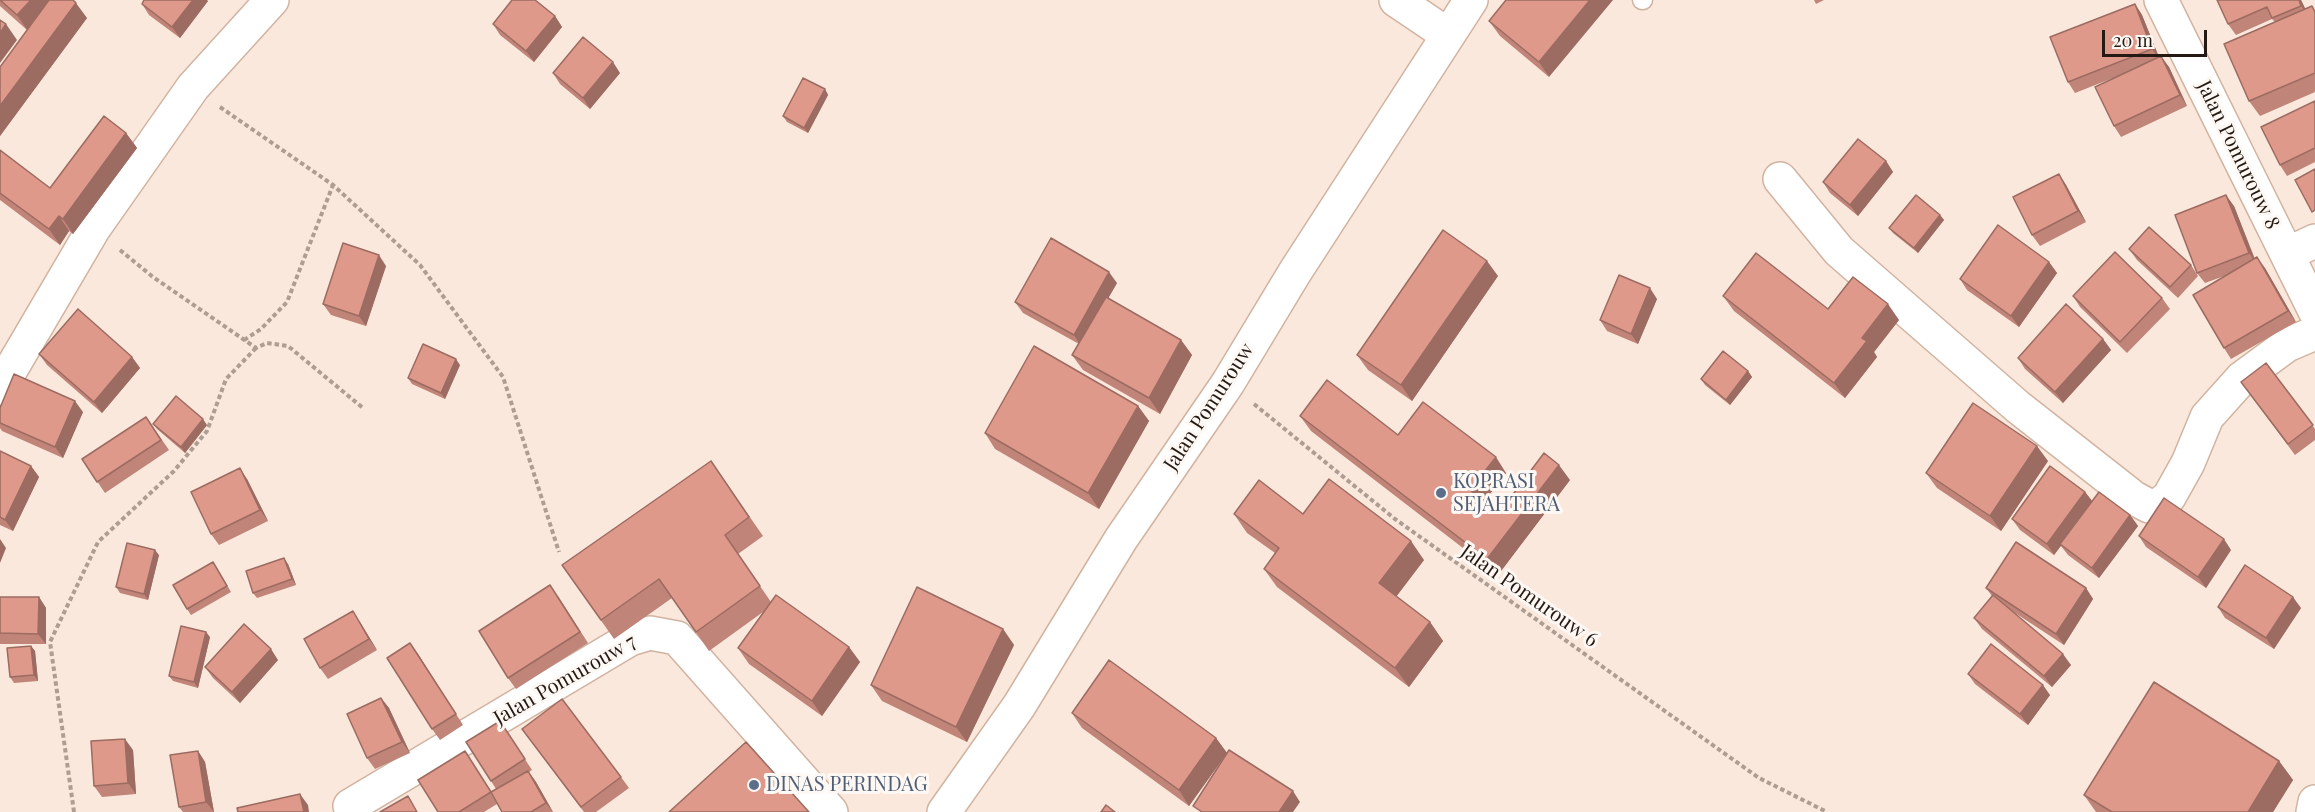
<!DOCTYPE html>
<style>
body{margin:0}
#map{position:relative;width:2315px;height:812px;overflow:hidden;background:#fbe8dc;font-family:"Playfair Display",serif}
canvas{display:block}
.scale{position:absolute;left:2102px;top:30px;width:105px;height:27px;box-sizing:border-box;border:3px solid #251a13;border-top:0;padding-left:8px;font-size:18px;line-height:21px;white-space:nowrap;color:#251a13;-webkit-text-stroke:4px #fef8f4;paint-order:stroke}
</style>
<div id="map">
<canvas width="2315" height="812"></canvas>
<div class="scale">20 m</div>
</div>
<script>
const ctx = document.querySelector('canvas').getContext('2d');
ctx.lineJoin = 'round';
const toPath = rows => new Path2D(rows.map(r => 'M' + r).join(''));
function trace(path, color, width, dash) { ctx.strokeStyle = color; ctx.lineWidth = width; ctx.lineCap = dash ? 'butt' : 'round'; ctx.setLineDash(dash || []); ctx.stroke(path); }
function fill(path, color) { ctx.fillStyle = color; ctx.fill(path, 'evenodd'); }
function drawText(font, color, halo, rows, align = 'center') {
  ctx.font = font + ' "Playfair Display",serif'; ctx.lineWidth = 6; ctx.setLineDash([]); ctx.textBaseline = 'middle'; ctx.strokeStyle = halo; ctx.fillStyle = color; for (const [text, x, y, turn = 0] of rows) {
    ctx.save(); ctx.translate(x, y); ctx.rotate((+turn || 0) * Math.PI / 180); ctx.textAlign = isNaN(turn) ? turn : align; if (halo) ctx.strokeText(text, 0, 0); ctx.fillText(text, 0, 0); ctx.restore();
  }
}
const service = toPath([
 [1642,0,1643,0]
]);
const minor = toPath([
 [1396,0,1448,35],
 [2161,0,2315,311],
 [1780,179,1839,251,2018,407,2134,498,2149,506,2159,505,2169,497,2188,463,2207,417,2242,378,2287,345,2315,333],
 [2287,254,2315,241],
 [0,388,94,228,193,87,272,0],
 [350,806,630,639,650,633,677,638,831,812],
 [2313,812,2315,802]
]);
const secondary = toPath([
 [944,812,1019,706,1121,539,1228,383,1295,272,1471,0]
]);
trace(service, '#d1b3a1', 21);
trace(minor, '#d1b3a1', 36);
trace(secondary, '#d1b3a1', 36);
trace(toPath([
 [220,107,333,185,420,265,503,377,559,552],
 [120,250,153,277,256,348,267,343,288,346,363,408],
 [244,340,261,329,287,302,333,185],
 [1254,404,1395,519,1759,778,1827,812],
 [74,812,50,642,98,542,174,471,207,431,226,379,256,348]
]), '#ad9d92', 4, [4.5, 3]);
trace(service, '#fff', 18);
trace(minor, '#fff', 33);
trace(secondary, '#fff', 33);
fill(toPath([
 [0,0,87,18,0,136,0,67,27,30,0,6],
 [1506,0,1549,77,1500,36,1489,21],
 [1814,0,1824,0,1816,4],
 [2217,0,2301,0,2305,9,2315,10,2315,92,2260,116,2249,101,2275,22,2272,19,2236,35,2228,24],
 [208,1,180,38,149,15,142,4],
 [2135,4,2142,15,2159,57,2169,67,2187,106,2121,137,2114,126,2113,78,2075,93,2068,82],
 [555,16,562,27,534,62,500,35,493,24],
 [553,73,620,73,590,109,560,84],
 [825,89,828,95,808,133,787,122,783,116],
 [2315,101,2315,162,2287,176,2280,165],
 [126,133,137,148,73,234,69,231,60,245,0,200,0,150,50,188],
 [1886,161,1893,172,1858,216,1830,193,1823,182],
 [2059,174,2066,185,2086,222,2040,246,2032,235],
 [2234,206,2255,259,2265,268,2296,322,2231,359,2224,348,2227,275,2205,283,2197,273],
 [1940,215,1944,220,1918,253,1893,233,1889,228],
 [2129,249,2191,265,2198,276,2178,298,2137,260],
 [2049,262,2057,273,2019,327,1967,290,1960,279],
 [386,266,366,326,331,315,323,304],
 [1498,276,1412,401,1368,370,1357,355],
 [1117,283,1108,298,1181,340,1192,355,1160,414,1083,370,1072,355,1079,344,1023,313,1015,302],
 [1723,296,1828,309,1899,320,1874,352,1877,357,1845,398,1734,311],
 [2073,296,2162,298,2170,309,2127,353,2080,307],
 [1657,299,1638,344,1607,331,1600,320],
 [2103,339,2111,350,2063,403,2025,369,2018,358],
 [39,354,132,357,140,368,102,413,47,365],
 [2266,363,2315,429,2315,440,2295,455,2249,393],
 [460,365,445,399,412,384,408,378],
 [1748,371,1752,377,1730,405,1705,385,1701,379],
 [1138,406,1149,421,1099,509,995,449,985,433],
 [0,408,83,412,63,458,2,431,0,428],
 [1300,416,1398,435,1506,473,1484,501,1499,513,1570,480,1498,575,1311,431],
 [146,417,169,450,105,493,82,459],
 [153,424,207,425,185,453,157,429],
 [0,451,31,466,39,477,13,531,0,525],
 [711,461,763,536,738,554,771,602,849,647,860,662,822,716,749,664,738,648,763,612,709,651,672,598,614,639,562,565],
 [2048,461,2001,531,1937,488,1926,473],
 [247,479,268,521,219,545,211,534],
 [2085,492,2092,501,2130,515,2138,526,2099,578,2068,555,2061,546,2054,555,2020,530,2012,519],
 [1234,514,1303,514,1424,560,1396,597,1430,622,1443,641,1409,687,1277,587,1264,569,1275,553,1247,533],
 [2139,536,2231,550,2206,588,2146,547],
 [159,555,148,600,120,593,116,587],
 [288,564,296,585,257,598,253,593],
 [217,568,231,592,191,615,187,609],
 [1986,588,2086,588,2093,599,2064,645,2009,609,2071,665,2052,687,1982,629,1974,618,1992,596],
 [558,596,588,643,516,689,508,678],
 [0,597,39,597,46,608,46,644,0,644],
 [2218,607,2301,608,2274,649,2225,618],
 [360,622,377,650,328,679,320,668],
 [1003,629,1014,645,967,742,882,701,871,685],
 [210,637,198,688,173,681,169,676],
 [31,646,35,651,38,681,14,683,10,677],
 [418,654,463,725,440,740,432,729],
 [278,660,240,703,213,678,205,667],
 [1968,674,2050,695,2028,725,1975,684],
 [381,698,389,708,410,753,375,769,367,758],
 [1072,713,1216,738,1227,753,1189,806,1082,728],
 [500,721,532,770,529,772,536,782,553,812,502,812,497,804,484,812,438,812,465,751,491,792,496,789,491,781],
 [522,729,621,777,629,788,596,812,584,812],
 [133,750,136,794,102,797,94,786],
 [198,751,205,762,214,812,183,812,179,807],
 [2279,761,2293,780,2273,812,2096,812,2084,795]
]), '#c08478');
fill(toPath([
 [31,0,55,0,28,31,17,15],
 [193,0,207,0,208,1,180,38,172,27],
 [1590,0,1613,0,1549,77,1539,62],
 [2299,0,2301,0,2309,16,2301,6],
 [76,3,87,18,0,136,0,106],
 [2135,4,2142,15,2160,60,2152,49],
 [555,16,562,27,534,62,526,51],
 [6,24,17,40,0,63,0,33],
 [2161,56,2169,67,2187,106,2180,95],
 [613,62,620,73,590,109,583,98],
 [825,89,828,95,808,133,804,128],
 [126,133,137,148,73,234,63,219],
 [1886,161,1893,172,1858,216,1850,205],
 [2059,174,2066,185,2086,222,2078,211],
 [2226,195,2234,206,2256,263,2249,253],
 [1940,215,1944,220,1918,253,1914,248],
 [59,216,69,231,60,245,49,229],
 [379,255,386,266,366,326,359,316],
 [2257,257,2265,268,2296,322,2288,311],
 [1487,261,1498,276,1412,401,1401,385],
 [2049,262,2057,273,2019,327,2011,316],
 [1109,272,1117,283,1081,346,1074,335],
 [1650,288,1657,299,1638,344,1631,334],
 [1888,304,1899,320,1874,352,1877,357,1845,398,1834,383,1862,338],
 [2103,339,2111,350,2063,403,2055,392],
 [1181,340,1192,355,1160,414,1149,398],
 [132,357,140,368,102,413,94,402],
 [456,359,460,365,445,399,441,393],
 [1748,371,1752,377,1730,405,1726,400],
 [75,401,83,412,63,458,55,447],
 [1138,406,1149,421,1099,509,1088,493],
 [203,419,207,425,185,453,181,447],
 [2037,446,2048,461,2001,531,1990,516],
 [1496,457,1506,473,1481,506,1470,490],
 [1559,465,1570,480,1498,575,1487,559],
 [31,466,39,477,13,531,5,520],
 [240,468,247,479,268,521,260,510],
 [2085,492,2093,502,2054,555,2047,544],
 [2130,515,2138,526,2099,578,2092,568],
 [0,539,6,548,0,563],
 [2224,539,2231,550,2206,588,2198,577],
 [1411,541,1424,560,1392,602,1379,583],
 [155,550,159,555,148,600,144,594],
 [284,558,288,564,296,585,292,579],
 [2086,588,2093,599,2064,645,2056,634],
 [39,597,46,608,46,644,38,634],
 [2293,597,2301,608,2274,649,2266,638],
 [353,611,360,622,377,650,369,639],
 [1430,622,1443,641,1409,687,1395,668],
 [1003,629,1014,645,967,742,956,727],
 [206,632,210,637,198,688,194,682],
 [410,643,418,654,463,725,456,714],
 [31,646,35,651,38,681,34,675],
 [849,647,860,662,822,716,812,701],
 [271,649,278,660,240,703,232,692],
 [2063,654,2071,665,2052,687,2044,676],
 [2043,685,2050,695,2028,725,2020,714],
 [381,698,389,708,410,753,402,742],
 [1216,738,1227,753,1189,806,1179,790],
 [125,739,133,750,136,794,128,783],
 [198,751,205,762,214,812,206,802],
 [2279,761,2293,780,2273,812,2248,812],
 [528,771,536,782,553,812,546,803],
 [1293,791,1300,802,1293,812,1279,812],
 [300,794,308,805,309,812,304,812]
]), '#9c6b61');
const building = toPath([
 [0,0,31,0,17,15,0,0],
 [49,0,73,0,76,3,0,106,0,67,49,0],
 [144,0,193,0,172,27,142,4,144,0],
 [512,0,535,0,555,16,526,51,493,24,512,0],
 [1506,0,1590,0,1539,62,1489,21,1506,0],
 [2217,0,2299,0,2301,6,2272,18,2267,7,2228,24,2217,0],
 [2135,4,2152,49,2068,82,2050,37,2135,4],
 [2312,6,2315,12,2315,73,2249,101,2224,44,2312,6],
 [0,20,6,24,0,33,0,20],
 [583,37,613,62,583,98,553,73,583,37],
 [2161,56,2180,95,2114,126,2095,87,2161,56],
 [803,78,825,89,804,128,783,116,803,78],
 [2315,101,2315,148,2280,165,2261,127,2315,101],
 [104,116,126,133,63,219,59,216,49,229,0,193,0,150,50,188,104,116],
 [1858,139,1886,161,1850,205,1823,182,1858,139],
 [2315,169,2315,210,2312,212,2295,180,2315,169],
 [2059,174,2078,211,2032,235,2013,197,2059,174],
 [1916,195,1940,215,1914,248,1889,228,1916,195],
 [2226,195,2249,253,2197,273,2175,215,2226,195],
 [1998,225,2049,262,2011,316,1960,279,1998,225],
 [2149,227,2191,265,2170,287,2129,249,2149,227],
 [1443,230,1487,261,1401,385,1357,355,1443,230],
 [1051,238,1109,272,1074,335,1015,302,1051,238],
 [343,243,379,255,359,316,323,304,343,243],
 [2115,252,2162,298,2120,342,2073,296,2115,252],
 [1756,253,1828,309,1853,277,1888,304,1862,338,1867,341,1834,383,1723,296,1756,253],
 [2257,257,2288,311,2224,348,2193,295,2257,257],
 [1619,275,1650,288,1631,334,1600,320,1619,275],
 [1106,297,1181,340,1149,398,1072,355,1106,297],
 [2066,304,2103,339,2055,392,2018,358,2066,304],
 [78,309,132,357,94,402,39,354,78,309],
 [423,344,456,359,441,393,408,378,423,344],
 [1034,346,1138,406,1088,493,985,433,1034,346],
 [1723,351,1748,371,1726,400,1701,379,1723,351],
 [2266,363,2313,425,2288,444,2241,382,2266,363],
 [14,374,75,401,55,447,0,423,0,408,14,374],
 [1327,380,1398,435,1423,402,1496,457,1470,490,1499,513,1544,453,1559,465,1487,559,1300,416,1327,380],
 [176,396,203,419,181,447,153,424,176,396],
 [1973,403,2037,446,1990,516,1926,473,1973,403],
 [146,417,161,440,97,482,82,459,146,417],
 [0,451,31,466,5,520,0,517,0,451],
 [711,461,749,517,725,535,760,586,696,632,659,579,601,620,562,565,711,461],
 [2050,466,2085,492,2047,544,2012,519,2050,466],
 [240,468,260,510,211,534,191,492,240,468],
 [1329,479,1411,541,1379,583,1430,622,1395,668,1264,569,1279,548,1234,514,1259,480,1303,514,1329,479],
 [2099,492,2130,515,2092,568,2060,544,2099,492],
 [2164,498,2224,539,2198,577,2139,536,2164,498],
 [2016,542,2086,588,2056,634,1986,588,2016,542],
 [127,543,155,550,144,594,116,587,127,543],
 [284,558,292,579,253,593,246,571,284,558],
 [213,562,227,586,187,609,173,585,213,562],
 [2245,565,2293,597,2266,638,2218,607,2245,565],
 [550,585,580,632,508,678,479,631,550,585],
 [917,587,1003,629,956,727,871,685,917,587],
 [776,595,849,647,812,701,738,648,776,595],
 [1993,595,2063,654,2044,676,1974,618,1993,595],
 [0,597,39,597,38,634,0,633,0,597],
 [353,611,369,639,320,668,304,639,353,611],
 [244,624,271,649,232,692,205,667,244,624],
 [181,626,206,632,194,682,169,676,181,626],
 [410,643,456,714,432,729,387,658,410,643],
 [1991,644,2043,685,2020,714,1968,674,1991,644],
 [31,646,34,675,10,677,7,648,31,646],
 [1109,660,1216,738,1179,790,1072,713,1109,660],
 [2154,682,2279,761,2248,812,2112,812,2084,795,2154,682],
 [381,698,402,742,367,758,347,714,381,698],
 [562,699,621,777,581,807,522,729,562,699],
 [500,721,525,759,491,781,466,742,500,721],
 [125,739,128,783,94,786,91,741,125,739],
 [746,742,809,812,669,812,746,742],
 [1229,750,1293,791,1279,812,1202,812,1193,806,1229,750],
 [198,751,206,802,179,807,170,755,198,751],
 [465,751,491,792,459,812,438,812,418,780,465,751],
 [528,771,546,803,531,812,502,812,491,792,528,771],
 [300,794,304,812,238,812,237,808,300,794],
 [408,796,417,812,380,812,408,796],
 [1106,805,1115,812,1101,812,1106,805]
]);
fill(building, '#df998b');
trace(building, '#9c6b61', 1.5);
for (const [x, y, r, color] of [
 [1441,493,6,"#5c6f8a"],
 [754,785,6,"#5c6f8a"]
]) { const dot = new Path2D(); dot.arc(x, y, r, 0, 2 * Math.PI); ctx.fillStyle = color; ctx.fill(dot); trace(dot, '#fef8f4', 2); }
drawText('20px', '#251a13', '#fef8f4', [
 ["Jalan Pomurouw 8",2238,155,64],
 ["Jalan Pomurouw",1209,407,-57],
 ["Jalan Pomurouw 6",1529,596,35],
 ["Jalan Pomurouw 7",565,680,-30]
]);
drawText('20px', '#4e5e75', '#fef8f4', [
 ["KOPRASI",1453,482],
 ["SEJAHTERA",1453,505],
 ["DINAS PERINDAG",766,785]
], 'left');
</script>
